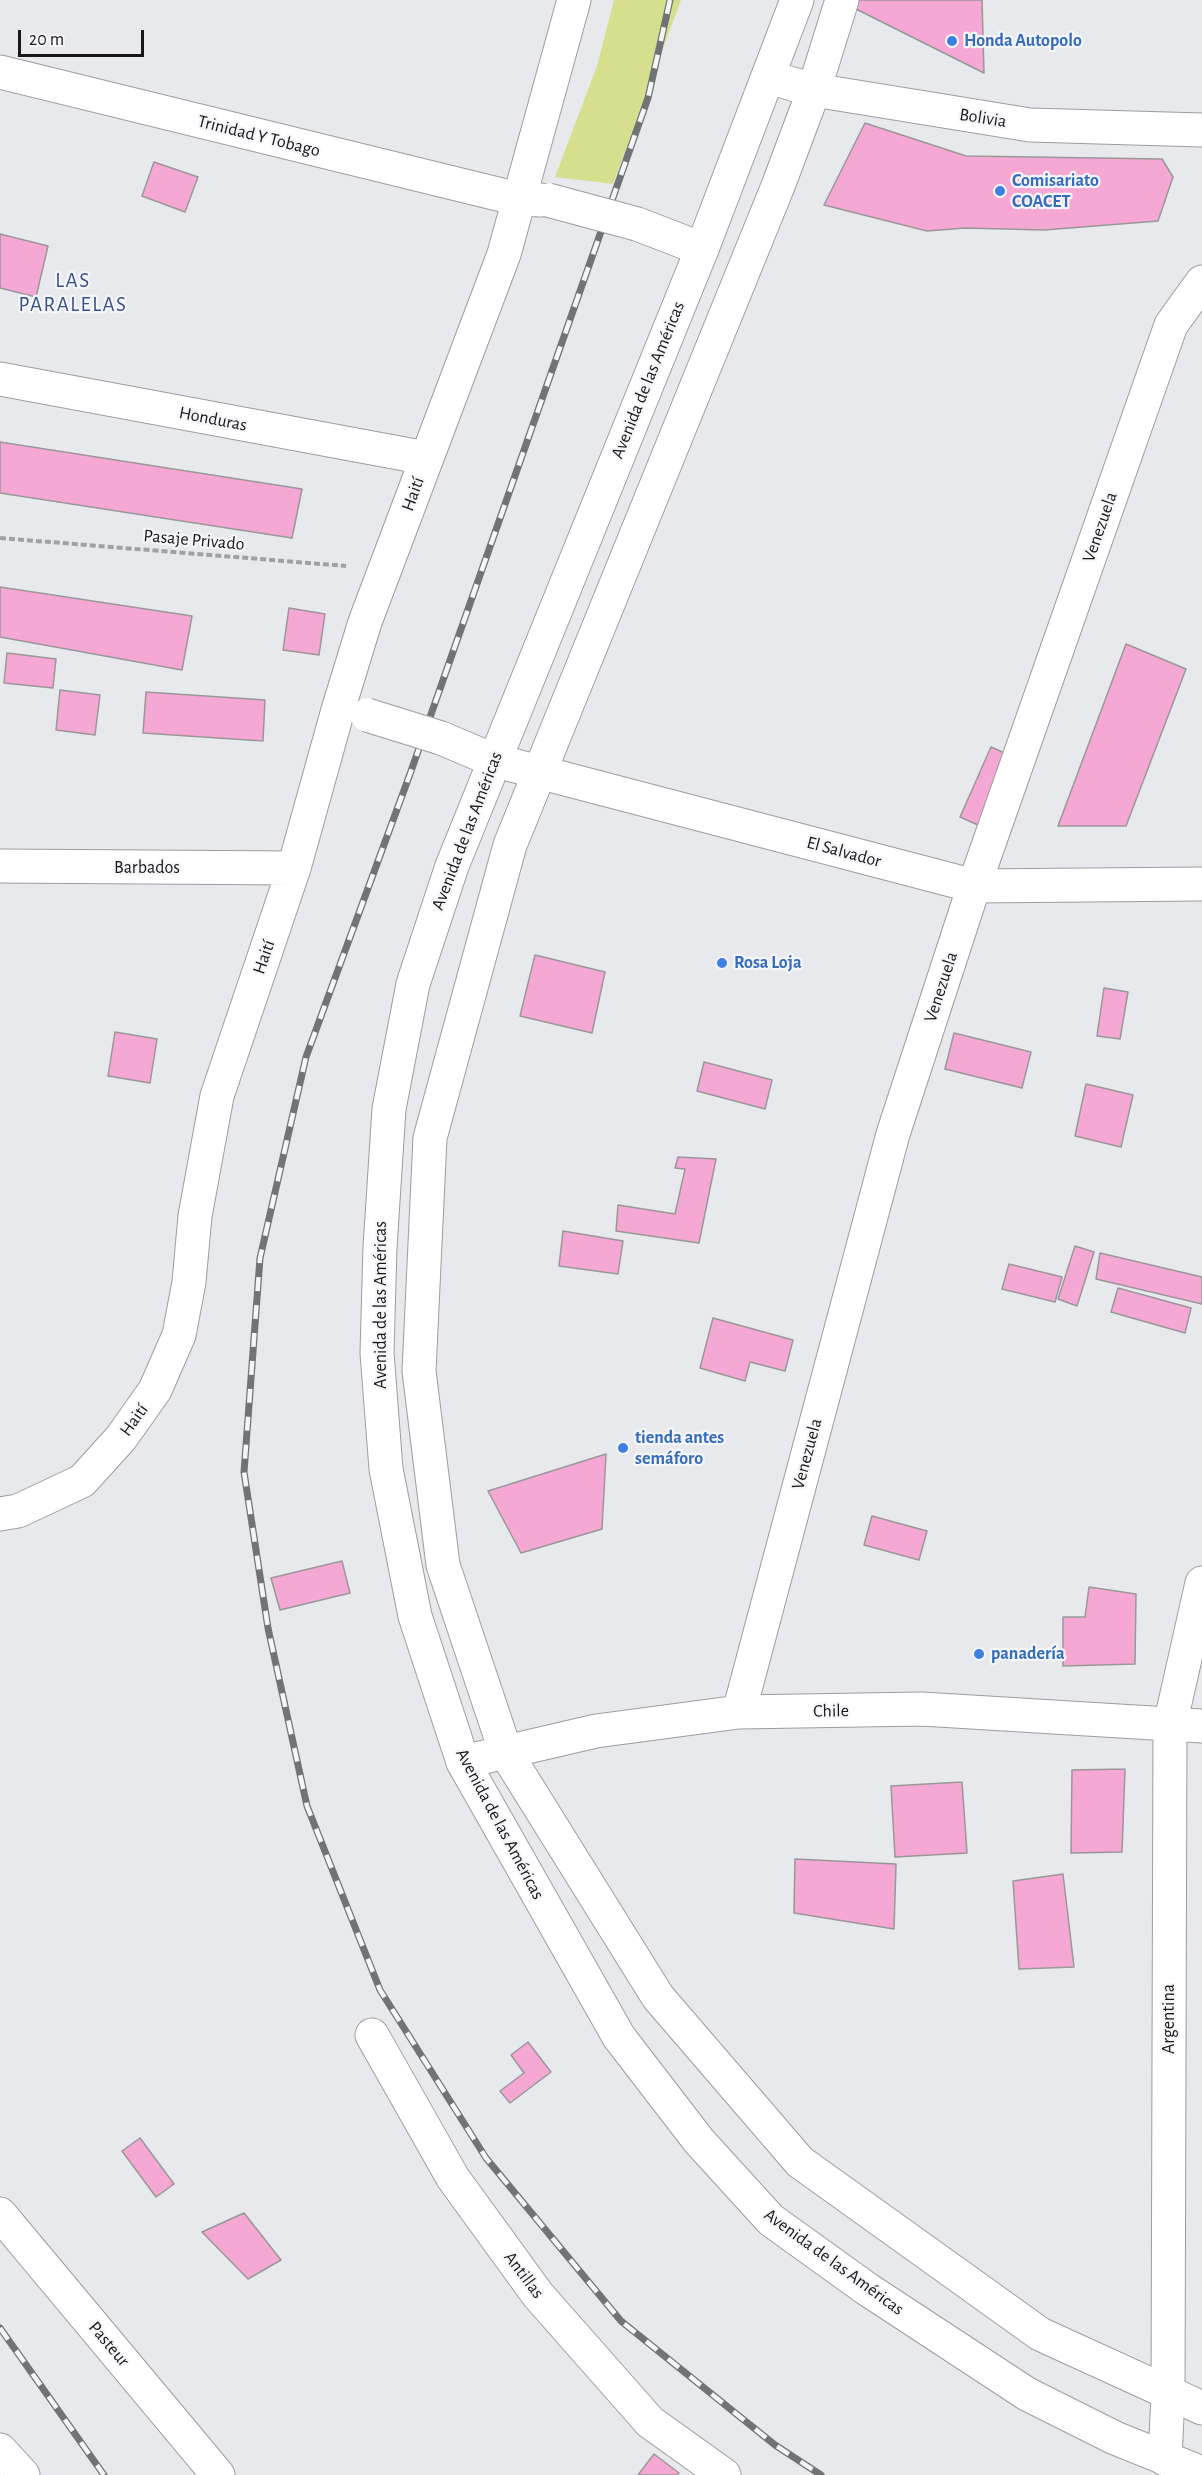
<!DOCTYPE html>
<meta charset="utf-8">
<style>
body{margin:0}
#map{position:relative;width:1202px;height:2475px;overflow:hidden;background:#e8e9ec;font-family:"Alegreya Sans",sans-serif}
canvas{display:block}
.scale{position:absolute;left:18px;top:30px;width:126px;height:27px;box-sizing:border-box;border:3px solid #181819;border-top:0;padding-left:8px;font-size:18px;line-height:21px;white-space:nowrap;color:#181819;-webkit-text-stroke:4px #f5f6f9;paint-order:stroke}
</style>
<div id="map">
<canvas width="1202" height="2475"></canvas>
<div class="scale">20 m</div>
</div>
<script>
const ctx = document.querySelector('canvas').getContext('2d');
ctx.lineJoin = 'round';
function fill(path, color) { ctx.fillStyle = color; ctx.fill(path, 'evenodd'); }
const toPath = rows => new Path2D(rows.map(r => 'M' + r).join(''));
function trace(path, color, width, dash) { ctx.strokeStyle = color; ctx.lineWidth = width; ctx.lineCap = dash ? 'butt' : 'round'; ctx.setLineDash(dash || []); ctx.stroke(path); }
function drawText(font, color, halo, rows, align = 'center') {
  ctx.font = font + ' "Alegreya Sans",sans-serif'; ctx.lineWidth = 4.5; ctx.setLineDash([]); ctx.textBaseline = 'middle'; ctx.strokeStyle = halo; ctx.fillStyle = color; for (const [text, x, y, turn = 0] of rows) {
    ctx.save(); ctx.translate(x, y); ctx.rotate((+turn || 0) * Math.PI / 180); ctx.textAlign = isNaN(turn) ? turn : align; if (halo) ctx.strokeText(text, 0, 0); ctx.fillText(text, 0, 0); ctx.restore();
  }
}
fill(toPath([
 [614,0,681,0,613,184,555,177,597,66]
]), '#d6df8e');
const building = toPath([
 [859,0,982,0,984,73,856,9,859,0],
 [865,123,966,156,1162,159,1173,177,1158,221,1044,230,965,228,927,231,824,205,865,123],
 [154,162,198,177,185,212,142,196,154,162],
 [0,234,48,246,36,297,0,288,0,234],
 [0,442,302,489,292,538,0,493,0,442],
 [0,587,192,616,182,670,0,637,0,587],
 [289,608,325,614,319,655,283,650,289,608],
 [1126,644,1186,669,1126,826,1058,826,1126,644],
 [7,653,56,659,53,688,4,683,7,653],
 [60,690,100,695,95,735,56,730,60,690],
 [146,692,265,700,263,741,143,733,146,692],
 [991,747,1009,755,978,825,960,817,991,747],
 [535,955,605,972,592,1033,520,1016,535,955],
 [1104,988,1128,992,1120,1039,1097,1036,1104,988],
 [115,1032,157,1039,150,1083,108,1076,115,1032],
 [954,1033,1031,1052,1022,1088,945,1069,954,1033],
 [704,1062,772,1080,765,1109,697,1091,704,1062],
 [1086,1084,1133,1095,1121,1147,1075,1136,1086,1084],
 [678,1157,716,1159,699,1243,616,1231,618,1205,675,1214,685,1169,675,1168,678,1157],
 [563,1231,623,1241,618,1274,559,1266,563,1231],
 [1075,1246,1094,1252,1077,1306,1058,1299,1075,1246],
 [1100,1253,1202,1277,1202,1304,1096,1279,1100,1253],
 [1009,1264,1062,1277,1055,1302,1002,1289,1009,1264],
 [1118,1288,1191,1308,1185,1333,1111,1312,1118,1288],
 [713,1318,793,1340,785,1371,750,1362,745,1381,700,1368,713,1318],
 [606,1454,602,1529,521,1553,488,1491,606,1454],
 [872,1516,927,1531,919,1560,864,1545,872,1516],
 [342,1561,350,1593,280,1610,271,1578,342,1561],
 [1089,1587,1136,1594,1135,1664,1063,1666,1063,1617,1085,1617,1089,1587],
 [1125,1769,1122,1852,1071,1853,1072,1770,1125,1769],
 [962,1782,967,1853,895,1857,891,1786,962,1782],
 [795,1859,896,1864,894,1929,794,1913,795,1859],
 [1063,1874,1074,1967,1019,1969,1013,1881,1063,1874],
 [528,2042,551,2072,510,2103,500,2091,524,2073,511,2055,528,2042],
 [140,2138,174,2184,156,2197,122,2151,140,2138],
 [244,2213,281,2260,248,2279,202,2232,244,2213],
 [654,2454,679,2473,677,2475,638,2475,654,2454]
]);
fill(building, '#f6a8d4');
trace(building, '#9a9798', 1.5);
const street = toPath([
 [0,72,518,199,541,200],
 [768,77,814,90,1030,125,1202,130],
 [637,224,702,249],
 [0,379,426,458],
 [441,738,493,760,974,886,1202,884],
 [0,866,294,868],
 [0,1514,18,1511,82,1481,121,1438,155,1390,179,1335,189,1282,195,1216,217,1096,294,868,338,710,365,622,504,254,574,0],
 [739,1712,893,1134,974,886,1171,325,1202,282],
 [463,1762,596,1731,739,1712,922,1709,1202,1726],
 [372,2035,453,2178,538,2295,650,2422,724,2475],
 [0,2450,23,2475],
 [1165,2459,1168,2395,1170,1725,1202,1583]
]);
const secondary = toPath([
 [797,0,702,249,452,866,413,984,389,1109,380,1247,377,1353,386,1469,415,1616,463,1762,619,2037,699,2141,771,2220,867,2289,1027,2394,1115,2438,1202,2473],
 [842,0,814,90,778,186,510,845,430,1138,419,1371,443,1565,506,1753,658,1997,800,2162,1040,2334,1202,2408],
 [0,2214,218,2475]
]);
trace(street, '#9c9da0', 35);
trace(secondary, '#9c9da0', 35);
trace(toPath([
 [0,538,346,566]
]), '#a0a1a3', 4, [6, 3]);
trace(street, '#fff', 33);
trace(secondary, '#fff', 33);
const rail = toPath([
 [670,0,648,98,410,774,306,1057,260,1258,244,1472,268,1628,307,1806,380,1990,486,2158,621,2321,775,2445,821,2475],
 [0,2328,104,2475]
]);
trace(rail, '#727375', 7);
trace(rail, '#f5f6f9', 4.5, [14]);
const streetBridge = toPath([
 [548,200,637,224],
 [367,715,441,738]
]);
trace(streetBridge, '#9c9da0', 35, []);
trace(streetBridge, '#fff', 33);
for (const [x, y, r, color] of [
 [952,41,6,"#3f7fe0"],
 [1000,191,6,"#3f7fe0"],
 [722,963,6,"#3f7fe0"],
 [623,1448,6,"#3f7fe0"],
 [979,1654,6,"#3f7fe0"]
]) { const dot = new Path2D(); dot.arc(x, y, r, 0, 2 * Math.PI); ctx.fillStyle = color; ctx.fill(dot); trace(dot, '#f5f6f9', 2); }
drawText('bold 18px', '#366cbe', '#f5f6f9', [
 ["Honda Autopolo",964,41],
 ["Comisariato",1012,181],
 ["COACET",1012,202],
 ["Rosa Loja",734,963],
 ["tienda antes",635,1438],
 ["semáforo",635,1459],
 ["panadería",991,1654]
], 'left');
drawText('18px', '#181819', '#f5f6f9', [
 ["Bolivia",983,118,9],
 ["Trinidad Y Tobago",259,136,14],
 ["Avenida de las Américas",648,380,-68],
 ["Honduras",213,419,11],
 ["Haití",413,494,-70],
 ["Venezuela",1100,527,-71],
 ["Pasaje Privado",194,540,5],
 ["Avenida de las Américas",467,831,-69],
 ["El Salvador",844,852,15],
 ["Barbados",147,868],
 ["Haití",264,957,-71],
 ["Venezuela",941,987,-72],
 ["Avenida de las Américas",381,1305,-90],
 ["Haití",134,1420,-54],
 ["Venezuela",807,1454,-75],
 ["Chile",831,1711,-1],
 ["Avenida de las Américas",500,1824,62],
 ["Argentina",1169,2019,-90],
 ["Avenida de las Américas",834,2262,36],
 ["Antillas",524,2275,53],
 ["Pasteur",109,2344,50]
]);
ctx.letterSpacing = '1.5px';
drawText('21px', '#39508a', '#f5f6f9', [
 ["LAS",73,281],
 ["PARALELAS",73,305]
]);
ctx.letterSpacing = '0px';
</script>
